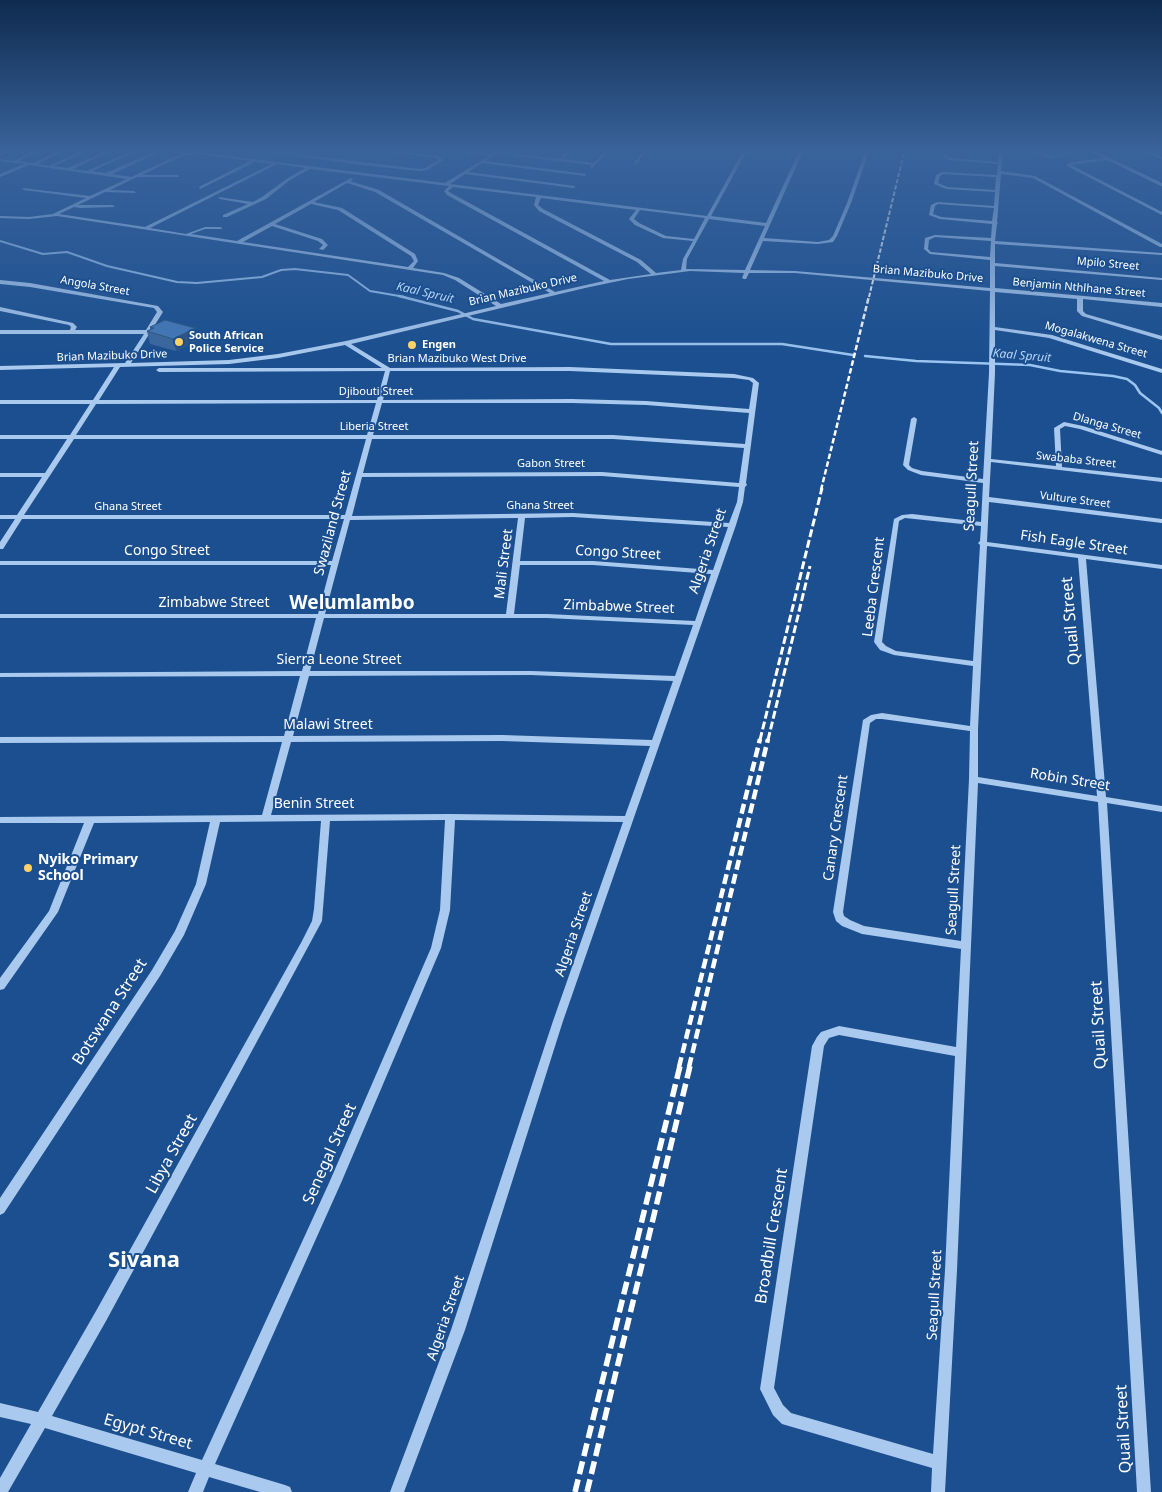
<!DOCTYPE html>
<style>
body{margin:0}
canvas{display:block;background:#1b4f8f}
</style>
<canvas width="1162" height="1492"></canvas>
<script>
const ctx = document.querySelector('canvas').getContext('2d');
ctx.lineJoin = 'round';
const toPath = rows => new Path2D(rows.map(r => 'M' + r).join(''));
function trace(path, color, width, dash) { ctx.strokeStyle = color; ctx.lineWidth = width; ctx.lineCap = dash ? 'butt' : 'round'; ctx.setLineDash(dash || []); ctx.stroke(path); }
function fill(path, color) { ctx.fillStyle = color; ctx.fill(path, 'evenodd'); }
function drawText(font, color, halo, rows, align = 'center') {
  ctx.font = font + ' "Noto Sans",sans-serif'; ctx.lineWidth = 4; ctx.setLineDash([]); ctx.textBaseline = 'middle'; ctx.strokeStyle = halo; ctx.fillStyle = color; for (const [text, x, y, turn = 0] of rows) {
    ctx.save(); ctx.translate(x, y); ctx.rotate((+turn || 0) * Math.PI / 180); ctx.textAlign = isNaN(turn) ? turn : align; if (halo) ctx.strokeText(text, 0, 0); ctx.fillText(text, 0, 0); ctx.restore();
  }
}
trace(toPath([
 [0,241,43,254,67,252,107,266,177,282,197,283,262,277,281,270,295,269,348,275,370,291,405,297]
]), '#9cc4f0', 2);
trace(toPath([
 [399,296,458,311,473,319,611,344,782,344,853,355],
 [865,356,916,361,1030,365,1060,371,1113,376,1127,379,1135,385,1140,393,1159,408,1162,413]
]), '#9cc4f0', 2.5);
fill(toPath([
 [9,149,15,149,0,156,0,154,9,149],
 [37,149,43,149,19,161,33,163,62,149,68,149,38,164,49,166,86,149,92,149,54,166,68,168,110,149,116,149,73,169,87,171,136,149,142,149,92,171,106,173,158,150,156,149,168,149,188,153,196,152,445,183,489,156,442,149,455,149,492,154,496,152,560,159,567,149,571,149,564,159,594,163,607,149,611,149,592,168,590,167,592,165,497,154,485,161,586,174,585,176,482,163,468,172,575,186,574,188,465,174,450,184,707,216,744,149,748,149,711,216,766,223,800,149,804,149,764,238,818,242,829,240,833,236,847,203,866,149,870,149,851,203,837,236,833,242,818,244,763,241,750,270,795,271,990,288,990,260,930,254,924,249,925,238,935,235,991,238,992,224,940,219,929,215,931,205,937,202,994,206,995,192,946,189,934,184,936,175,942,172,997,175,998,164,950,160,944,158,944,153,946,153,947,156,951,158,998,162,999,149,1003,149,1001,171,1035,176,1162,244,1162,247,1160,247,1033,178,1001,174,997,222,998,223,997,224,995,241,1162,253,1162,255,995,244,995,263,1162,278,1162,280,995,266,995,288,1162,303,1162,307,1083,299,1083,311,1086,314,1162,336,1162,340,1082,316,1077,311,1077,299,995,292,995,327,1052,335,1162,369,1162,373,1049,338,995,330,995,373,991,459,1056,466,1054,428,1064,422,1083,426,1162,451,1162,455,1080,429,1065,426,1060,429,1062,467,1162,478,1162,482,991,462,989,497,1162,519,1162,523,989,502,987,542,1162,565,1162,569,1086,559,1106,797,1162,806,1162,812,1107,803,1151,1492,1137,1492,1098,802,978,783,957,1270,945,1492,931,1492,932,1468,782,1424,773,1415,760,1389,812,1046,817,1037,821,1032,839,1026,956,1047,961,949,862,934,842,926,836,921,833,912,863,720,871,715,882,713,970,726,973,666,894,655,880,650,874,642,894,519,902,515,912,514,981,522,983,483,921,475,908,470,903,465,911,419,914,417,917,419,909,465,912,468,922,471,983,479,989,373,990,291,795,273,749,273,746,279,744,279,742,278,744,273,690,271,628,279,585,288,351,344,390,368,570,367,734,374,753,378,759,383,746,483,747,485,745,487,743,502,736,525,563,1021,465,1330,404,1492,390,1492,451,1330,553,1021,623,822,455,820,450,910,441,948,341,1183,215,1464,285,1485,290,1487,292,1492,260,1492,209,1477,203,1492,188,1492,196,1473,45,1428,8,1492,0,1492,0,1478,31,1424,0,1417,0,1403,38,1412,96,1311,302,941,312,921,314,909,321,821,220,822,206,884,184,935,160,976,4,1213,0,1215,0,1198,152,970,175,931,196,884,210,822,94,823,58,912,4,989,0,990,0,978,49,911,84,823,0,823,0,817,262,815,282,742,0,743,0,737,284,736,300,676,0,677,0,673,302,671,316,618,0,618,0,614,318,614,331,565,0,565,0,561,332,561,344,519,22,519,3,549,0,549,0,542,15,519,0,519,0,515,17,515,42,477,0,477,0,473,45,473,67,439,0,439,0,435,70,435,90,404,0,404,0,400,93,400,114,367,0,370,0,366,125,363,144,334,0,334,0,330,70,330,71,327,69,325,0,311,0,307,73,323,77,327,75,330,146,330,157,312,154,308,30,287,0,284,0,280,30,283,158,306,163,312,131,363,229,360,278,354,346,341,496,306,455,280,443,275,57,216,29,219,0,218,0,216,29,217,53,214,86,198,24,190,22,188,90,196,127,179,29,165,0,177,0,174,24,164,0,161,0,159,14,161,37,149],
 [163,151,184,154,178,155,131,177,112,174,163,151],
 [196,154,250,161,199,187,200,189,255,162,272,164,145,227,59,214,74,207,80,208,115,207,113,205,78,205,105,192,136,193,134,191,110,190,137,177,179,177,178,175,142,175,180,157,196,154],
 [277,164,305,168,288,178,262,197,253,202,218,197,220,199,248,204,223,215,223,217,227,217,266,199,290,180,310,169,449,186,444,191,447,195,604,281,555,292,379,190,350,181,353,179,351,178,237,241,191,234,205,229,222,229,222,228,220,227,205,227,186,234,150,228,277,164],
 [943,174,996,177,995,190,947,187,938,183,940,176,943,174],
 [347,183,375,192,550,293,501,304,459,278,444,273,413,268,418,261,415,254,342,208,314,202,347,183],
 [453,187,536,197,534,205,539,211,637,262,651,274,610,280,451,193,448,191,453,187],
 [541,198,636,210,629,219,635,225,663,238,693,241,683,259,681,270,656,273,641,260,543,209,538,205,541,198],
 [311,204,338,210,411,256,414,261,408,267,243,242,272,226,318,241,323,245,319,249,323,250,328,245,322,239,275,224,311,204],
 [938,204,994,208,992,221,941,217,933,214,935,206,938,204],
 [640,210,705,218,694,239,666,236,639,223,634,219,640,210],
 [709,219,765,226,745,270,686,269,687,259,709,219],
 [935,237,991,241,990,257,931,252,928,249,929,240,935,237],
 [345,345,382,368,159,368,156,370,159,372,385,371,377,400,99,400,120,367,229,364,278,358,345,345],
 [390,371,570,371,734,378,749,380,753,383,749,409,646,401,572,399,383,400,390,371],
 [376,403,367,435,76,435,96,404,376,403],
 [382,403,572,403,646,405,749,413,745,444,613,435,373,435,382,403],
 [74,439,366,439,345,515,24,515,74,439],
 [372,439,613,439,744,448,739,483,602,472,363,473,372,439],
 [602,476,739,487,737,502,729,523,573,513,352,516,362,477,602,476],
 [573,517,728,527,713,570,593,561,520,561,525,518,573,517],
 [518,518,506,614,325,614,350,520,518,518],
 [905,518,981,526,980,541,978,543,980,545,973,661,896,651,886,646,882,642,899,521,905,518],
 [987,546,1078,558,1097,796,978,777,978,729,987,546],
 [520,565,593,565,711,574,695,621,547,614,514,614,520,565],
 [324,618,547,618,693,625,675,676,531,671,310,671,324,618],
 [531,675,673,681,652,740,502,735,293,736,309,676,531,675],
 [876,719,882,719,970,731,969,779,961,941,864,926,850,920,844,916,843,912,870,723,876,719],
 [502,741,650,746,625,816,450,814,271,815,291,742,502,741],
 [445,820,440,910,431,948,329,1183,202,1460,52,1416,106,1321,322,921,330,821,445,820],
 [839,1035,955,1056,945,1270,933,1454,791,1413,783,1405,774,1388,824,1046,829,1038,839,1035],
 [364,149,378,149,437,156,444,160,427,170,420,171,361,165,277,153,279,152,420,169,425,168,439,160,436,158,364,149],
 [644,149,648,149,636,164,634,164,644,149],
 [1031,149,1036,149,1049,156,1065,153,1059,149,1064,149,1071,154,1048,158,1031,149],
 [1085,149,1091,149,1162,183,1162,186,1161,186,1107,160,1071,165,1162,212,1162,215,1067,166,1067,164,1073,162,1103,158,1085,149],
 [1140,149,1146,149,1162,157,1162,159,1140,149]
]), '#a9c9ee');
trace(toPath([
 [869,297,905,149]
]), '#fff', 2, [4.5, 2]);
trace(toPath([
 [821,490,869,296]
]), '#fff', 2.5, [5.5, 2.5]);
trace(toPath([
 [760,740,822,488],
 [768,740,810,566]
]), '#fff', 3, [8, 3]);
trace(toPath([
 [679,1067,760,739],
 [689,1067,768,739]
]), '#fff', 4.5, [10, 4.5]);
trace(toPath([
 [575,1492,680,1066],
 [587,1492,690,1066]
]), '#fff', 5.5, [13, 5.5]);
fill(toPath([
 [150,327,197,341,176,351,150,344,147,331,150,330]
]), '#3a679d');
fill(toPath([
 [195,328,197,341,176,351,173,339]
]), '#305480');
const building = toPath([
 [165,320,195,328,173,339,147,331,154,328,150,327,165,320]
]);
fill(building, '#4478b7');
trace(building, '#305480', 1);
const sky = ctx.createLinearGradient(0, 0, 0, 358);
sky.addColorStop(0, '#0f2b4f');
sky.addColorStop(0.42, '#39639b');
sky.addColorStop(1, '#39639b00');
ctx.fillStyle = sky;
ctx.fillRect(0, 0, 1162, 358);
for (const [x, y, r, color] of [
 [179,342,5,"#ffd166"],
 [412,345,5,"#ffd166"],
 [28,868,5,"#ffd166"]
]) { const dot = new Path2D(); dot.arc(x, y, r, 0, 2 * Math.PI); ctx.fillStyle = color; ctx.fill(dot); trace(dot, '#1b4f8f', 2); }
drawText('11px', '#fff', '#1b4f8f', [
 ["Mpilo Street",1108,264,5],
 ["Brian Mazibuko Drive",928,274,5],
 ["Angola Street",95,286,10],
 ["Benjamin Nthlhane Street",1079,288,5],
 ["Brian Mazibuko Drive",523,290,-13],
 ["Mogalakwena Street",1096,340,16],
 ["Brian Mazibuko Drive",112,356,-2],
 ["Brian Mazibuko West Drive",457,359],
 ["Djibouti Street",376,392],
 ["Dlanga Street",1107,426,16],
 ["Liberia Street",374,427],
 ["Swababa Street",1076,460,6],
 ["Gabon Street",551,464],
 ["Vulture Street",1075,500,7],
 ["Ghana Street",540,506],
 ["Ghana Street",128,507]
]);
drawText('bold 11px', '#fff', '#1b4f8f', [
 ["South African",189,336],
 ["Police Service",189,349],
 ["Engen",422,345]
], 'left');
drawText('italic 12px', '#b5d3f5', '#1b4f8f', [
 ["Kaal Spruit",425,293,13],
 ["Kaal Spruit",1022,356,5]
]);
drawText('14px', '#fff', '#1b4f8f', [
 ["Seagull Street",972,486,-87],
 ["Swaziland Street",333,523,-75],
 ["Fish Eagle Street",1074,543,8],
 ["Congo Street",167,551],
 ["Algeria Street",708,551,-71],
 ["Congo Street",618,553,3],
 ["Mali Street",504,564,-83],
 ["Leeba Crescent",874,587,-83],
 ["Zimbabwe Street",214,603],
 ["Zimbabwe Street",619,607,2],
 ["Sierra Leone Street",339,660],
 ["Malawi Street",328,725],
 ["Robin Street",1070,780,9],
 ["Benin Street",314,804],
 ["Canary Crescent",836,828,-82],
 ["Seagull Street",954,890,-87],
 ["Algeria Street",574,934,-71],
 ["Seagull Street",935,1295,-87],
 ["Algeria Street",446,1318,-71]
]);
drawText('bold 14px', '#fff', '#1b4f8f', [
 ["Nyiko Primary",38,860],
 ["School",38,876]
], 'left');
drawText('16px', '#fff', '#1b4f8f', [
 ["Quail Street",1071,621,-95],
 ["Botswana Street",110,1012,-57],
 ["Quail Street",1099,1025,-93],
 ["Libya Street",172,1154,-61],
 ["Senegal Street",330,1154,-66],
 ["Broadbill Crescent",772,1236,-81],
 ["Quail Street",1124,1429,-93],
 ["Egypt Street",148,1432,16]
]);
drawText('bold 19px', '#fff', '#1b4f8f', [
 ["Welumlambo",352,604]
]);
drawText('bold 22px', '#fff', '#1b4f8f', [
 ["Sivana",144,1261]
]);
</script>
